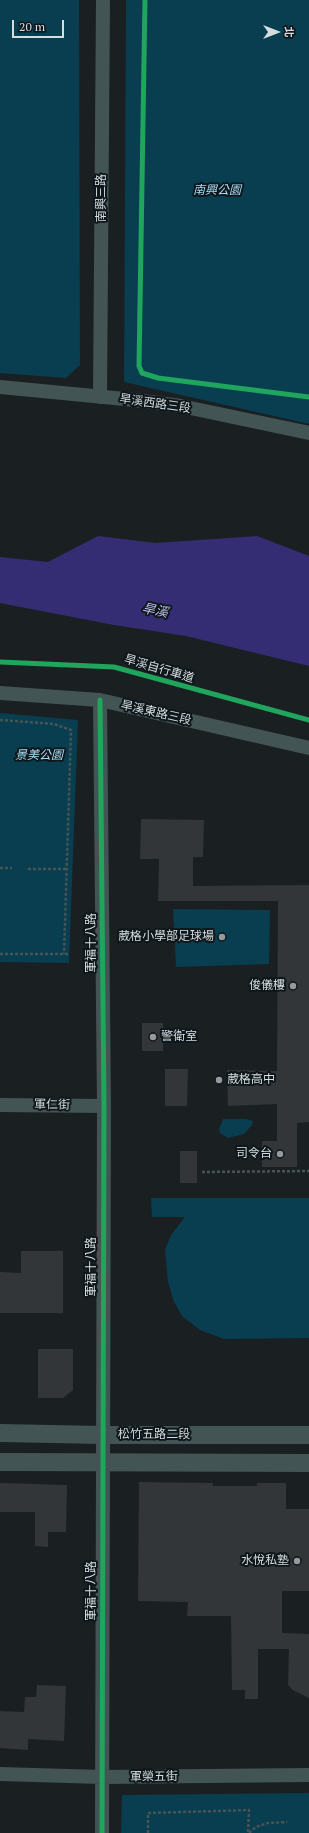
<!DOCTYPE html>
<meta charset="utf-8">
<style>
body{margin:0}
#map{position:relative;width:309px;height:1833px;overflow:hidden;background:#1a1f22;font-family:"PT Serif","Noto Sans TC",serif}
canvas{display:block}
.north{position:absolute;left:257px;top:12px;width:40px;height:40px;-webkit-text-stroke:3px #0e171b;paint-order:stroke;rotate:90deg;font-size:11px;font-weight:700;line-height:16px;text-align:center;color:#d6dcdf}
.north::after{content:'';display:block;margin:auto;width:14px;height:18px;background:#d6dcdf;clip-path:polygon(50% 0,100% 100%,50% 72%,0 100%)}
.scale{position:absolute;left:12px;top:20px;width:52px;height:18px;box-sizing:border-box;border:2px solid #d6dcdf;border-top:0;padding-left:5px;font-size:12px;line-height:14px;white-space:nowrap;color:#d6dcdf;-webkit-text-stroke:3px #0e171b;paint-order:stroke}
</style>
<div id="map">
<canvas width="309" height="1833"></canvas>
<div class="north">北</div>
<div class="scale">20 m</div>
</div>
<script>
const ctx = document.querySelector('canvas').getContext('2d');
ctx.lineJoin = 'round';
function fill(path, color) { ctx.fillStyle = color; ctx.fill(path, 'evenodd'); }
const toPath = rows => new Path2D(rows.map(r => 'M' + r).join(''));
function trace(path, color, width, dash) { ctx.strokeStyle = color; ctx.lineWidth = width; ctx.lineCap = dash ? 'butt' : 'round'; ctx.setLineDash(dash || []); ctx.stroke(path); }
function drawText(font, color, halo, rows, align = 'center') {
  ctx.font = font + ' "PT Serif","Noto Sans TC",serif'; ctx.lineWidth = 4; ctx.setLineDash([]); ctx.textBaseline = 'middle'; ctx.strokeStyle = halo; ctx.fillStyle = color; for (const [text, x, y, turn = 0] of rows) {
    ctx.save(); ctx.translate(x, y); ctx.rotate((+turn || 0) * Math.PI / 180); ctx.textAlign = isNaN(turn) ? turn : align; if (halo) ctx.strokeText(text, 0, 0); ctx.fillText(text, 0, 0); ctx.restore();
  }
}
fill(toPath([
 [0,0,79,0,80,365,66,378,0,373],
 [126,0,309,0,309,424,124,382],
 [0,713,78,720,69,963,0,962],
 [173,909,270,910,269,964,176,967],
 [223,1119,246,1119,253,1121,252,1125,244,1134,228,1138,220,1133,219,1129],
 [151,1198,309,1198,309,1338,224,1339,200,1330,182,1316,174,1302,168,1282,165,1250,171,1235,185,1217,152,1217],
 [309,1793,309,1833,121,1833,122,1795]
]), '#083e50');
fill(toPath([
 [98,536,155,543,257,536,309,556,309,666,186,636,114,625,0,603,0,557,48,562]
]), '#352d74');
fill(toPath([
 [141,819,204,820,203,857,193,857,193,886,309,885,309,1122,297,1123,297,1167,262,1167,262,1141,277,1141,277,1104,228,1106,227,1070,277,1071,278,901,158,901,159,859,140,859],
 [142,1023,163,1023,163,1051,142,1051],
 [165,1069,188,1069,187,1106,165,1106],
 [180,1151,197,1151,197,1183,180,1183],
 [21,1251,63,1251,63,1313,0,1313,0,1272,21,1273],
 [38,1349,73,1349,73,1390,63,1398,38,1398],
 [139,1482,213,1483,213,1486,257,1486,257,1483,286,1483,286,1509,309,1509,309,1591,282,1591,282,1633,309,1634,309,1698,293,1690,288,1685,289,1649,258,1649,258,1699,245,1699,245,1690,232,1690,231,1616,187,1616,188,1602,138,1601],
 [0,1483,67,1485,66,1532,48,1532,48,1547,35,1546,35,1512,0,1512],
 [37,1685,66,1686,64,1741,28,1739,28,1750,0,1748,0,1711,24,1712,25,1697,36,1697]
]), '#333639');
trace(toPath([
 [0,720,54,724,71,730,64,954],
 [0,868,12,868],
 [28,869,66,869],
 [0,954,70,954],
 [202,1172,309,1171],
 [148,1833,148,1813,249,1810,248,1833],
 [249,1833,256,1827,268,1823,287,1822]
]), '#485354', 2.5, [3, 2]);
trace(toPath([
 [0,387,135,400,181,406,309,433],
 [100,397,103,0],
 [0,693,100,700,309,748],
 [100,700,104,1106,102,1833],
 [0,1105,104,1106],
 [0,1774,102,1777,309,1775]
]), '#435455', 14);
trace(toPath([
 [0,1433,102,1435,309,1435],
 [0,1462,309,1463]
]), '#435455', 18);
trace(toPath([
 [145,0,139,366,142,373,158,378,309,397],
 [0,662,114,667,309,720],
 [100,700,104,1106,102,1833]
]), '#20a55d', 5);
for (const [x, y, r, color] of [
 [222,937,4,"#949a9d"],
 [293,986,4,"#949a9d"],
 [153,1037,4,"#949a9d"],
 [219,1080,4,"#949a9d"],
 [280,1154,4,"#949a9d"],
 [297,1561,4,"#949a9d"]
]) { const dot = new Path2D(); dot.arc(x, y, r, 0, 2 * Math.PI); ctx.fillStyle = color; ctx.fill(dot); trace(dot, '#0e171b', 1.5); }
drawText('italic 12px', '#a7dcf3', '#0e171b', [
 ["南興公園",217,191],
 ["景美公園",39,756]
]);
drawText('12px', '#d6dcdf', '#0e171b', [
 ["南興三路",102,198,-90],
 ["旱溪西路三段",155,404,8],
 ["旱溪自行車道",159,669,16],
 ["旱溪東路三段",156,713,13],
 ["軍福十八路",92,943,-90],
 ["軍仁街",52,1105,1],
 ["軍福十八路",92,1267,-90],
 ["松竹五路二段",154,1435],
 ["軍福十八路",92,1591,-90],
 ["軍榮五街",154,1777,-1]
]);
drawText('12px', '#d6dcdf', '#0e171b', [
 ["葳格小學部足球場",214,937],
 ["俊儀樓",285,986],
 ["警衛室",161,1037,"left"],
 ["葳格高中",227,1080,"left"],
 ["司令台",272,1154],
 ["水悅私塾",289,1561]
], 'right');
drawText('italic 13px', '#c0c0ee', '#0e171b', [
 ["旱溪",155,611,12]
]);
</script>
